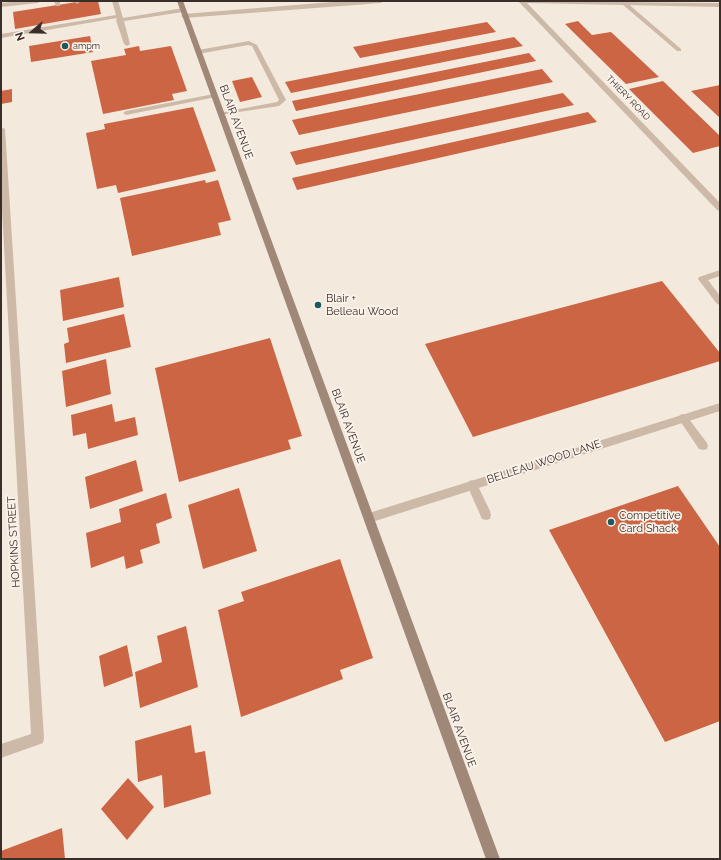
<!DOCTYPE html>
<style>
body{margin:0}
#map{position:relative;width:721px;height:860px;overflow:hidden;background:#f4e9dd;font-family:Raleway,sans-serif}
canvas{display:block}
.frame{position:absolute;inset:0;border:2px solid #392e29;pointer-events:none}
.north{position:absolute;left:12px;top:12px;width:40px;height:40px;-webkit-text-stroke:3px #fbf3ea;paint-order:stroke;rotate:250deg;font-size:11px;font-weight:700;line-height:16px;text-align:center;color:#392e29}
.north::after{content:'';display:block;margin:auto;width:14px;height:18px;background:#392e29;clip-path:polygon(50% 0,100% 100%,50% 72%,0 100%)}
</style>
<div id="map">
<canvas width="721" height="860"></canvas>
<div class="frame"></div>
<div class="north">N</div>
</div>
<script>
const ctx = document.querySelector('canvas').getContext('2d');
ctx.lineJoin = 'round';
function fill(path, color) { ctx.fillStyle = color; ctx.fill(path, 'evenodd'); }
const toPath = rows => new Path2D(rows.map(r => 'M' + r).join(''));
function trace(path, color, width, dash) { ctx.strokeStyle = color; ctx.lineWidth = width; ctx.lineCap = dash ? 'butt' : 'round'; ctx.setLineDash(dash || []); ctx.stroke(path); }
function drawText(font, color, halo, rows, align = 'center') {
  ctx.font = font + ' Raleway,sans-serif'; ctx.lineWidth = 3.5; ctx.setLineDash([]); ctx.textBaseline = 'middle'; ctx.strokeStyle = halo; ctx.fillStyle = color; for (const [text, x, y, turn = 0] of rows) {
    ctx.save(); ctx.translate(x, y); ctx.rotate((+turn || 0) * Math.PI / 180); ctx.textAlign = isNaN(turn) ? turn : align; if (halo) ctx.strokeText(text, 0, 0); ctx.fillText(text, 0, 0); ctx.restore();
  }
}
fill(toPath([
 [83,1,98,1,101,14,15,29,13,12],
 [578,21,592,35,611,32,659,77,626,84,565,24],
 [487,22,496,32,360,58,353,47],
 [90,36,93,52,31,62,29,46],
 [514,37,523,46,291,93,285,82],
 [139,46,140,51,171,46,187,91,172,94,174,100,103,114,91,61,126,55,124,49],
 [529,53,536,61,296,111,292,101],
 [542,69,553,82,299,135,292,120],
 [252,77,262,97,240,102,232,81],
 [663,81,720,136,720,146,693,153,629,89],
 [720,85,720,118,691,91],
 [12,89,12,102,1,104,1,91],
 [563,93,574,105,296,165,290,152],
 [193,107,216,171,118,193,116,185,97,189,86,133,105,129,104,124],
 [588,112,597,122,297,190,292,178],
 [205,180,206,183,218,180,231,220,218,223,221,235,132,256,120,198],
 [119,277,124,307,63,321,60,290],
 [662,281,720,353,720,361,473,437,425,344],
 [124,314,131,347,66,363,64,344,69,342,67,328],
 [270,338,302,436,288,440,291,449,179,482,155,368],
 [106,359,111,394,66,407,62,371],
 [112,404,115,422,135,417,138,435,88,449,86,433,73,436,71,415],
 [136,460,143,491,90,509,85,477],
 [678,486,720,547,720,721,665,742,549,530],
 [239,488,257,551,203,569,188,505],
 [166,493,172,518,156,524,160,543,140,550,143,563,126,569,124,556,91,568,86,533,121,522,119,509],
 [340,559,373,658,340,670,343,679,241,717,218,610,244,601,241,592],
 [186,626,198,687,140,708,135,672,162,662,157,636],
 [127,645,133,676,104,687,99,656],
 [191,725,195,753,205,751,211,794,164,808,162,775,138,782,135,741],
 [128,778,154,807,127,840,101,809],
 [62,828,65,859,1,859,1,851]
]), '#cc6543');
fill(toPath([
 [22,1,41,1,38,3,1,7,1,3,22,1],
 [54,1,60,1,60,6,56,6,54,1],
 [74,1,80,1,80,2,77,4,74,1],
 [112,1,118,1,123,18,183,8,186,10,183,12,124,21,130,44,127,46,124,44,116,20,117,18,1,38,1,34,116,15,112,1],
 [622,2,626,2,681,49,681,51,677,51,622,4,622,2],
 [249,41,257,45,286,100,279,106,219,115,219,113,277,102,279,100,252,46,248,45,198,54,195,52,198,50,249,41],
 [214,94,217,96,216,97,126,115,123,113,126,111,214,94],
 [720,270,720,276,708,280,720,296,720,305,717,304,698,279,699,277,720,270],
 [683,414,686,415,707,443,708,446,707,449,703,450,699,449,680,421,678,418,680,415,683,414],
 [472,480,476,482,490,511,491,515,490,519,486,520,482,519,467,485,468,482,472,480]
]), '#cdb9a8');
fill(toPath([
 [344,1,384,1,381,3,184,18,181,16,184,14,344,1],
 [517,1,720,3,720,7,527,3,720,203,720,211,717,210,520,3,517,1],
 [1,127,5,129,44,738,43,743,1,758,1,744,31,734,1,192,1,127],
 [720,403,720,411,369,523,365,522,364,518,365,514,369,513,720,403]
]), '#cdb9a8');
fill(toPath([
 [177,1,183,1,500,859,486,859,177,1]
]), '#a08879');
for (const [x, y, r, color] of [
 [65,46,4,"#1c585d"],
 [318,305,4,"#1c585d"],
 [611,522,4,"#1c585d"]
]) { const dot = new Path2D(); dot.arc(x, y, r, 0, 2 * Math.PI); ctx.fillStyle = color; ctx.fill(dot); trace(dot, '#fbf3ea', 1.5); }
drawText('9px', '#392e29', '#fbf3ea', [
 ["ampm",73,46]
], 'left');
drawText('9px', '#392e29', '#fbf3ea', [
 ["THIERY ROAD",628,98,46]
]);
drawText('11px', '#392e29', '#fbf3ea', [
 ["BLAIR AVENUE",236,122,70],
 ["BLAIR AVENUE",348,426,70],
 ["BELLEAU WOOD LANE",544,462,-18],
 ["HOPKINS STREET",14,542,-93],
 ["BLAIR AVENUE",459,730,70]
]);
drawText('11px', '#392e29', '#fbf3ea', [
 ["Blair +",326,299],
 ["Belleau Wood",326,312],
 ["Competitive",619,516],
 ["Card Shack",619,529]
], 'left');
</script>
